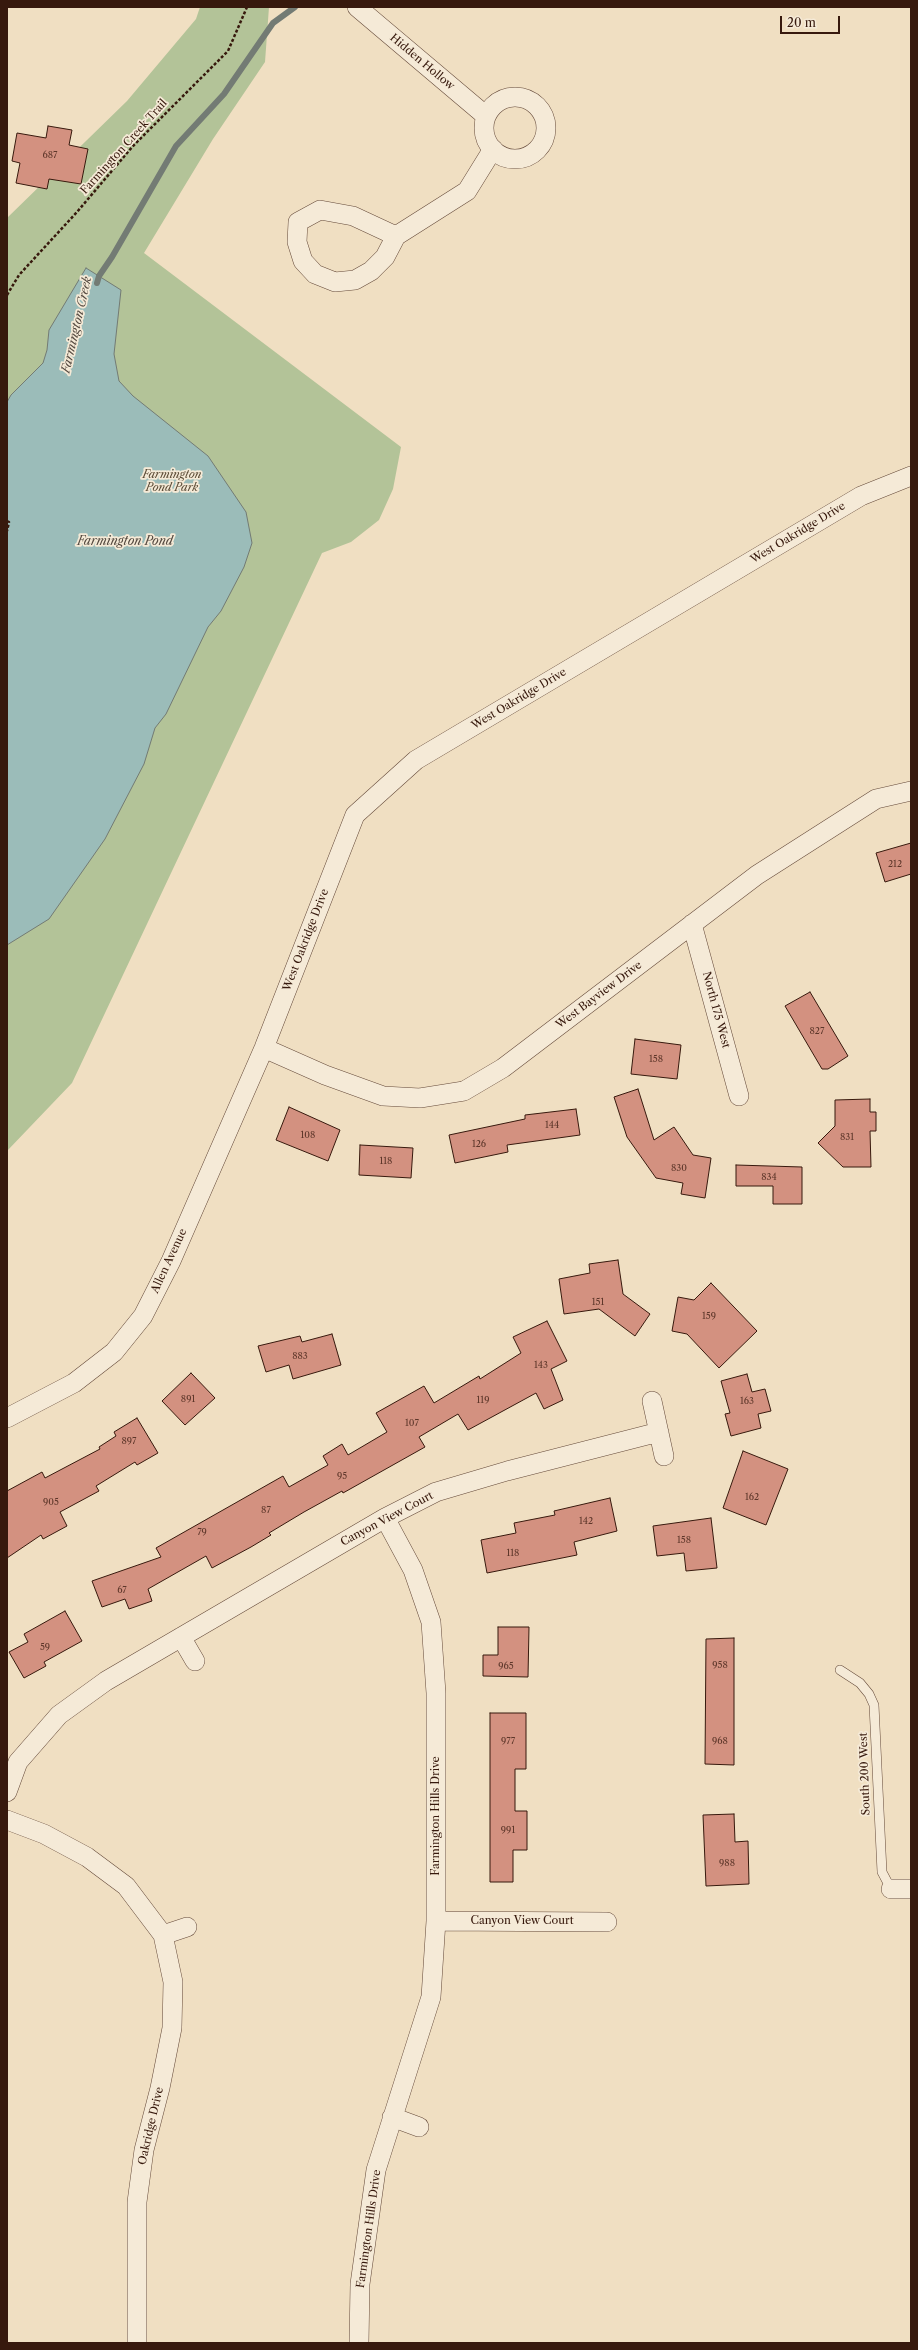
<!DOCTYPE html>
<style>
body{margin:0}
#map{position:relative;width:918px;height:2350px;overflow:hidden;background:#f0dfc2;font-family:"Libre Caslon Text",serif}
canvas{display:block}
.frame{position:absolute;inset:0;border:8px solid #37190d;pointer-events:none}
.scale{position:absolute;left:780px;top:16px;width:60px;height:18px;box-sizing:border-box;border:2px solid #37190d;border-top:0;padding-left:5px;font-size:12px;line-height:14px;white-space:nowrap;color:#37190d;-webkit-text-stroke:3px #f5ead7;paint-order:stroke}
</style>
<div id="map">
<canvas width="918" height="2350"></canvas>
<div class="frame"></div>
<div class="scale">20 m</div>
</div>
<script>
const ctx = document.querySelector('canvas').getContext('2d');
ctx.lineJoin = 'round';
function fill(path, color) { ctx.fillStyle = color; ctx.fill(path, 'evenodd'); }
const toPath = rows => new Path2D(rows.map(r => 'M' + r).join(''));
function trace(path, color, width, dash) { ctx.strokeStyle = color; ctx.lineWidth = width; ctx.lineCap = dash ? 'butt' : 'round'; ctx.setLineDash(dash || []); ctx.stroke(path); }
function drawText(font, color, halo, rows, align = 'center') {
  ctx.font = font + ' "Libre Caslon Text",serif'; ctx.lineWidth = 3.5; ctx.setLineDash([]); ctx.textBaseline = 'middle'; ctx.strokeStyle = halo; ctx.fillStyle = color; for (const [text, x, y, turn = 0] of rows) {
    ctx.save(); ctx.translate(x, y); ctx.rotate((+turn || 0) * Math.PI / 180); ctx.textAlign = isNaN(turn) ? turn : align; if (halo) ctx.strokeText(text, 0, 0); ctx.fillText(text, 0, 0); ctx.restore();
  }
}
fill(toPath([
 [200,7,269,7,265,62,213,139,144,253,401,447,393,489,379,520,351,542,322,553,72,1083,7,1151,7,218,127,101,196,19]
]), '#b3c398');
const water = toPath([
 [86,268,121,290,114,354,119,381,133,396,208,456,246,512,252,543,244,567,221,611,208,627,166,714,155,728,144,764,105,839,49,919,7,945,7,402,11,395,43,363,47,350,49,330,86,268]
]);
fill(water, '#9bbcb9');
trace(water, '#737b74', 1);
trace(toPath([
 [97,283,99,276,112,257,176,146,224,94,273,23,295,7]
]), '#737b74', 6);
const building = toPath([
 [48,126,72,130,69,145,88,149,81,184,49,179,47,189,16,183,20,163,12,161,17,133,46,138,48,126],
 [911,843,911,874,885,882,876,853,911,843],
 [810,992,848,1056,828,1069,822,1069,785,1006,810,992],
 [635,1039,681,1045,677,1079,631,1074,635,1039],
 [638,1089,654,1140,674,1127,693,1155,711,1158,705,1198,681,1194,683,1183,656,1178,627,1137,614,1097,638,1089],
 [870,1099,870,1112,876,1112,876,1131,870,1131,871,1167,843,1167,818,1143,835,1126,835,1100,870,1099],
 [289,1107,340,1130,328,1161,276,1140,289,1107],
 [576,1109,580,1135,507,1145,508,1152,455,1163,449,1135,525,1119,525,1115,576,1109],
 [360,1145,413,1148,411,1178,359,1175,360,1145],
 [736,1165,802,1167,802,1204,773,1204,773,1186,736,1186,736,1165],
 [618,1260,623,1294,650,1314,635,1336,599,1309,564,1314,559,1279,590,1273,589,1264,618,1260],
 [711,1283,757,1331,719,1368,687,1334,672,1331,678,1297,694,1300,711,1283],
 [547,1321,567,1361,551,1369,563,1400,544,1409,536,1393,468,1430,458,1414,419,1437,425,1447,343,1493,342,1491,304,1512,269,1533,271,1535,251,1547,212,1568,206,1556,148,1589,152,1601,129,1609,125,1599,102,1607,92,1581,161,1557,156,1548,283,1476,289,1487,328,1465,323,1456,342,1444,348,1455,387,1432,376,1413,424,1386,434,1403,479,1376,480,1379,521,1353,513,1337,547,1321],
 [332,1334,341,1365,293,1379,289,1365,266,1372,258,1346,300,1336,302,1342,332,1334],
 [191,1373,215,1398,185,1425,162,1401,191,1373],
 [747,1374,752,1392,765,1389,771,1411,758,1414,761,1428,731,1436,725,1414,730,1413,721,1381,747,1374],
 [137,1418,158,1453,137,1465,135,1462,96,1486,99,1491,60,1512,67,1526,43,1539,41,1535,7,1558,7,1491,42,1472,45,1478,100,1449,99,1447,116,1436,114,1432,137,1418],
 [743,1451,788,1469,766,1525,723,1508,743,1451],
 [610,1498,617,1531,574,1542,577,1555,487,1573,481,1540,516,1533,514,1523,555,1515,554,1511,610,1498],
 [711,1518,717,1568,686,1571,684,1553,657,1556,653,1526,711,1518],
 [65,1611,82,1641,44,1662,46,1666,24,1678,9,1652,28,1642,24,1634,65,1611],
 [498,1627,529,1627,528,1677,483,1676,483,1655,498,1655,498,1627],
 [734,1638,734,1765,705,1764,706,1639,734,1638],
 [490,1713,526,1713,526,1769,515,1769,515,1811,527,1811,527,1850,513,1850,513,1882,490,1882,490,1713],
 [734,1814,735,1842,748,1841,749,1884,706,1886,703,1815,734,1814]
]);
fill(building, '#d39180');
trace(building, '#37190d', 1);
const lane = toPath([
 [840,1670,860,1683,869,1694,874,1705,882,1872,891,1889]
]);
const street = toPath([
 [357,7,486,116],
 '484 128a31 31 0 1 1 62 0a31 31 0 1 1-62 0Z',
 [396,236,385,257,371,271,355,280,335,282,315,274,303,261,297,242,298,222,320,210,353,216,396,236,467,191,493,149],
 [692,924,739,1096],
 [264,1048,325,1075,383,1096,420,1098,464,1091,503,1068,757,875,876,799,911,791],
 [652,1401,664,1456],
 [7,1418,74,1383,114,1352,143,1316,171,1261,264,1048,355,815,416,760,861,496,911,476],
 [181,1637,195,1661],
 [7,1792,18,1762,59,1715,106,1681,385,1518,436,1492,507,1471,659,1432],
 [7,1820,44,1834,87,1857,126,1886,163,1935,173,1982,172,2028,160,2088,144,2150,137,2202,137,2343],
 [891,1889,911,1889],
 [436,1921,607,1922],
 [163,1935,187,1927],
 [392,2117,419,2127],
 [359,2343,360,2284,376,2170,431,1997,436,1921,436,1693,431,1622,413,1570,385,1518]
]);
trace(lane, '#654a3a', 10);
trace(street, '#654a3a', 20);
trace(toPath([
 [7,295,19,275,77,212,133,146,228,51,247,7],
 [7,521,9,522,7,531]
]), '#37190d', 2.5, [3, 2]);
trace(lane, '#f5ead7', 9);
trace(street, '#f5ead7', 19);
drawText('9px', '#5e372a', null, [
 ["687",50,155],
 ["212",895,864],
 ["827",817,1031],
 ["158",656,1059],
 ["144",552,1125],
 ["108",308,1135],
 ["831",847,1137],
 ["126",479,1144],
 ["118",386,1161],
 ["830",679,1168],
 ["834",769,1177],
 ["151",598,1302],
 ["159",709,1316],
 ["883",300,1356],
 ["143",541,1365],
 ["891",188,1399],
 ["119",483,1400],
 ["163",747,1401],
 ["107",412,1423],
 ["897",129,1441],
 ["95",342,1476],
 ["162",752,1497],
 ["905",51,1502],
 ["87",266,1510],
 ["142",586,1521],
 ["79",202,1532],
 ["158",684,1540],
 ["118",513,1553],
 ["67",122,1590],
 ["59",45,1647],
 ["958",720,1665],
 ["965",506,1666],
 ["977",508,1741],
 ["968",720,1741],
 ["991",508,1830],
 ["988",727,1863]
]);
drawText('11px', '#37190d', '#f5ead7', [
 ["Hidden Hollow",422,62,40],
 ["Farmington Creek Trail",124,147,-48],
 ["West Oakridge Drive",798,533,-31],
 ["West Oakridge Drive",519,699,-31],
 ["West Oakridge Drive",306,940,-69],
 ["West Bayview Drive",599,995,-37],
 ["North 175 West",716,1010,75],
 ["Allen Avenue",169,1261,-65],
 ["Canyon View Court",387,1519,-28],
 ["South 200 West",865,1774,-92],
 ["Farmington Hills Drive",436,1816,-90],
 ["Canyon View Court",522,1921],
 ["Oakridge Drive",151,2126,-77],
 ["Farmington Hills Drive",369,2229,-82]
]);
drawText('italic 11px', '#5c4c37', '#f5ead7', [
 ["Farmington",172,475],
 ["Pond Park",172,488]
]);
drawText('italic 12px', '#554a41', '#f5ead7', [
 ["Farmington Creek",77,325,-77],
 ["Farmington Pond",125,542]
]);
</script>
